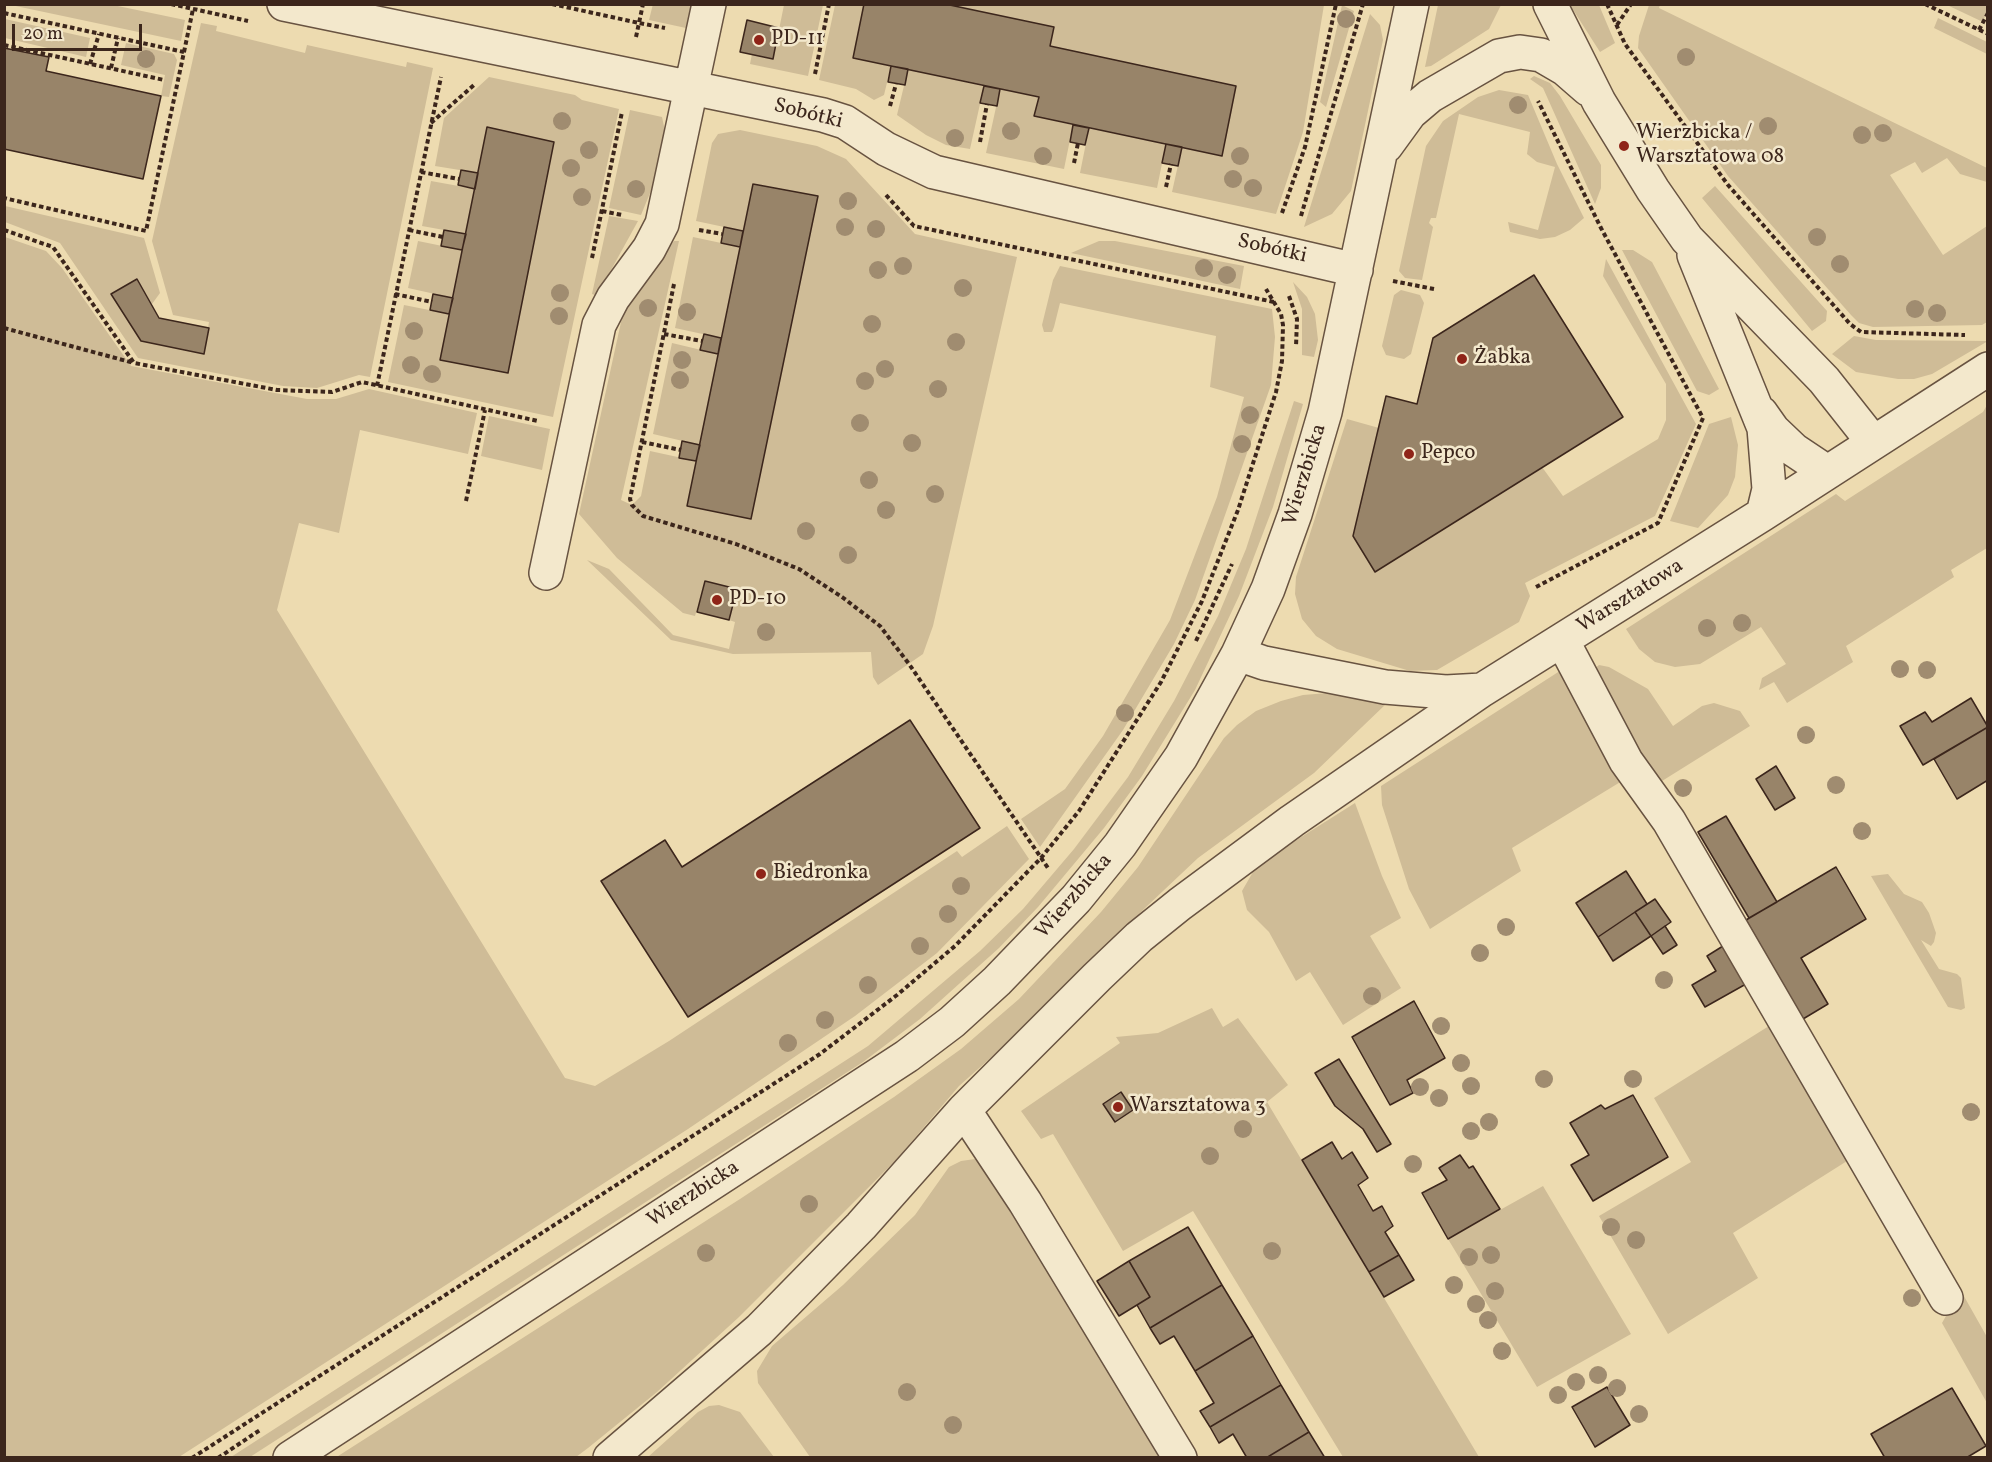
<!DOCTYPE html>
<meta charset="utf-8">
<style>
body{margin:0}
#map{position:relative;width:1992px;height:1462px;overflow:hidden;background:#eddbb0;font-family:Vollkorn,serif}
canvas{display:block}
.frame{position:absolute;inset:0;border:6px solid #3c261c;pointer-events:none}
.scale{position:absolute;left:12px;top:24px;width:130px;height:27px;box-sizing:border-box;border:3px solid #3c261c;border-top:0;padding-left:8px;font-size:18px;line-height:21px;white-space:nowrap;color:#3c261c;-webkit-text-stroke:4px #f3e8cc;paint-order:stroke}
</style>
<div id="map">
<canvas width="1992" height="1462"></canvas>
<div class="frame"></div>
<div class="scale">20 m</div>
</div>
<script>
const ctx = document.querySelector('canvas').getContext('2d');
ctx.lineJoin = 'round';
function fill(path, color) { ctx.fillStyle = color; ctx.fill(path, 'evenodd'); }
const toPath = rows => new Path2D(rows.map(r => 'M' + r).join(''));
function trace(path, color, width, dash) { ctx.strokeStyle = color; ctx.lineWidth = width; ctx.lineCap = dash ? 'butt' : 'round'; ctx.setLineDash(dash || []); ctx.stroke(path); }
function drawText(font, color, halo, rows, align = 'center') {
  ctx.font = font + ' Vollkorn,serif'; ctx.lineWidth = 5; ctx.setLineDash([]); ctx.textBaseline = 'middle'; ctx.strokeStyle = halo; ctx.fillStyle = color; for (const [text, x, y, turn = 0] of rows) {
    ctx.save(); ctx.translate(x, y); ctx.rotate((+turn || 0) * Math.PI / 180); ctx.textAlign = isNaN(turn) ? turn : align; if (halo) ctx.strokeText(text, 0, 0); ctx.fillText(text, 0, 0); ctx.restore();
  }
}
fill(toPath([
 [653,4,691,5,686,28,649,20],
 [11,5,113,5,185,20,181,41],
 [784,5,823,5,808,76,750,64,752,54,773,59],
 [835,5,864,5,891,66,884,95,874,100,856,89,819,80],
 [945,5,1324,5,1303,132,1276,214,1172,192,1182,147,1222,155,1236,86,1050,46,1054,27],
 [1342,5,1354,11,1326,107,1320,102],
 [1438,5,1501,5,1489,29,1431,66,1425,67],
 [1570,5,1599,5,1615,43,1600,52],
 [1649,5,1660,5,1659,8,1987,168,1987,182,1960,174,1947,158,1922,173,1915,162,1890,175,1943,255,1987,226,1987,322,1982,325,1873,327,1859,323,1851,315,1728,176,1638,48,1639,36],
 [1947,5,1987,5,1987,10,1983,22],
 [1370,14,1380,25,1383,40,1351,191,1332,214,1304,227],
 [1938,18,1987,42,1987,54,1934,28],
 [5,19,90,38,86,57,5,38],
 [201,23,217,26,216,31,305,53,307,45,406,67,407,62,433,68,370,377,359,375,317,388,283,386,138,358,60,243,5,222,5,206,144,238,160,293,152,304,137,279,112,294,204,354,209,322,173,315,152,241],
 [126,43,174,54,177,60,169,97,161,96,165,75,121,65],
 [908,69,984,86,970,149,946,145,926,135,897,115],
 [1534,76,1550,83,1560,96,1601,165,1601,188,1595,204,1543,88,1530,79],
 [489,77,575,95,582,100,619,109,553,417,388,382,404,305,449,314,440,360,508,373,554,142,487,128,478,173,435,166,444,118],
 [1000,89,1039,97,1035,116,1073,125,1064,169,986,153],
 [1499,90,1528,95,1557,164,1584,218,1570,230,1555,237,1540,239,1510,232,1508,222,1538,230,1555,167,1537,162,1527,154,1530,132,1459,114,1436,218,1431,218,1429,223,1433,227,1422,280,1405,278,1399,271,1426,146,1443,121,1478,97],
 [630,110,662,117,665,131,655,181,641,215,609,208],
 [1089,128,1166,144,1157,188,1080,173],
 [740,130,817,146,846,159,915,234,1017,257,933,626,923,654,878,685,873,677,871,652,733,654,671,640,587,560,609,569,673,635,729,649,735,622,729,620,737,589,705,581,695,616,683,613,617,558,579,514,623,313,674,241,679,241,621,500,632,505,641,496,650,451,696,461,688,506,751,519,817,197,753,184,743,231,696,221,712,143,718,134],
 [431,181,475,189,466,234,422,226],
 [1715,186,1827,311,1826,321,1812,331,1702,198],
 [609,216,638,221,611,270,595,295,592,294],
 [5,237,46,251,62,268,131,366,307,399,336,399,369,389,477,413,468,454,360,430,339,533,299,523,277,610,565,1078,595,1086,669,1041,957,851,962,857,1007,826,1029,859,937,953,855,1016,688,1129,179,1457,5,1457],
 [693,237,740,247,721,338,675,328],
 [418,241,462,250,453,298,408,288],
 [1099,241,1115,241,1244,266,1240,289,1071,253],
 [1622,250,1633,250,1652,262,1719,389,1709,395,1697,391],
 [1606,259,1696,424,1655,516,1525,583,1530,596,1519,622,1437,670,1410,671,1337,649,1316,636,1302,619,1295,594,1296,577,1347,419,1379,428,1353,536,1375,572,1542,467,1563,496,1658,439,1666,420,1666,384,1603,276],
 [1060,266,1272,309,1275,337,1271,385,1195,600,1174,644,1123,730,1040,847,1021,819,1065,789,1103,736,1170,620,1217,497,1244,397,1210,387,1216,336,1060,303,1054,327,1052,332,1044,332,1042,325,1053,280],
 [1293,282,1307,297,1315,314,1318,340,1314,357,1302,355,1302,309],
 [1401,290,1420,295,1424,303,1411,354,1404,359,1386,355,1382,346,1394,295],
 [1854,336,1876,340,1988,341,1932,374,1914,379,1898,379,1856,372,1832,354],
 [672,343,718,354,700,445,653,434],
 [1294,401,1303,404,1273,507,1239,596,1195,690,1142,776,1104,828,1038,907,999,948,920,1019,863,1062,250,1457,231,1457,868,1046,980,951,1023,909,1074,849,1128,777,1174,701,1218,616,1246,549],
 [1987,405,1987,548,1951,570,1954,577,1846,646,1853,662,1787,703,1774,682,1759,690,1762,678,1786,664,1761,627,1700,664,1675,667,1655,662,1639,649,1626,629,1836,494,1845,501,1983,412],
 [489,416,550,429,542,470,481,456],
 [1731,417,1738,445,1735,477,1728,495,1698,528,1670,521,1709,424],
 [1599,665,1609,667,1648,689,1673,726,1702,706,1714,703,1740,711,1750,726,1654,786,1593,670],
 [1566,667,1847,1161,1733,1233,1758,1278,1668,1334,1599,1216,1691,1162,1654,1098,1769,1026,1637,797,1622,781,1512,848,1521,871,1430,929,1409,889,1382,805,1381,786],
 [1328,693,1386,704,1314,773,1198,858,1145,908,1042,1012,959,1086,896,1160,739,1317,657,1392,588,1448,576,1457,335,1458,740,1199,894,1097,961,1049,1019,999,1101,912,1138,867,1224,738,1237,725,1256,711,1281,701,1303,695],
 [1355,803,1382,876,1401,918,1370,936,1401,988,1343,1025,1310,972,1296,981,1269,932,1247,910,1242,891,1257,865],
 [1888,874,1904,894,1922,902,1929,913,1936,933,1934,942,1931,946,1921,940,1939,969,1957,974,1961,978,1965,1008,1961,1010,1948,1007,1871,876],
 [1212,1008,1223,1027,1238,1018,1288,1085,1267,1102,1479,1457,1343,1457,1193,1211,1123,1251,1053,1134,1041,1139,1021,1111,1120,1043,1116,1037,1158,1033],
 [975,1159,981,1162,1160,1457,810,1457,758,1383,757,1371,772,1346,843,1285,915,1215,949,1167,961,1161],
 [1543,1186,1631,1334,1537,1387,1448,1239],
 [1952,1275,1987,1337,1987,1403,1942,1323,1950,1309],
 [719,1405,740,1412,774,1457,648,1457,698,1412,709,1406]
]), '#cfbc97');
const building = toPath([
 [864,4,945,4,1054,27,1050,46,1236,86,1222,156,1034,116,1039,97,853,58,864,4],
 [747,20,779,28,773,59,740,52,747,20],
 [4,48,49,57,46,71,161,96,143,179,4,149,4,48],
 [891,66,908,69,905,85,888,82,891,66],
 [984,86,1000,89,997,106,980,103,984,86],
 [1073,125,1089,128,1085,145,1070,142,1073,125],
 [487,127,554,142,508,373,440,360,487,127],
 [1166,144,1182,147,1178,166,1162,163,1166,144],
 [461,170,478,173,475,189,458,185,461,170],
 [753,184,818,196,751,519,687,506,753,184],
 [724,227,743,231,740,247,721,243,724,227],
 [444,230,466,234,462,250,441,246,444,230],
 [1534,275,1623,417,1375,572,1353,536,1386,396,1417,404,1433,338,1534,275],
 [137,279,159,318,209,328,204,354,141,341,111,294,137,279],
 [433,294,453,298,449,314,430,310,433,294],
 [704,334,721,338,718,354,700,350,704,334],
 [682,441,700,445,696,461,679,458,682,441],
 [705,581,737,589,729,620,697,612,705,581],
 [1971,698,1988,727,1923,765,1900,726,1925,712,1932,722,1971,698],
 [910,720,980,828,688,1017,601,881,665,840,682,867,910,720],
 [1988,727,1988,780,1957,799,1934,759,1988,727],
 [1776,766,1795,798,1775,810,1756,779,1776,766],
 [1726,816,1777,902,1749,918,1698,832,1726,816],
 [1836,867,1866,919,1801,958,1828,1004,1803,1019,1746,920,1836,867],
 [1626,871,1647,904,1598,937,1576,903,1626,871],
 [1655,899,1671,922,1651,936,1635,912,1655,899],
 [1635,912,1651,936,1613,961,1598,937,1635,912],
 [1665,926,1677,945,1663,954,1651,936,1665,926],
 [1723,946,1746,984,1705,1007,1692,985,1716,971,1707,956,1723,946],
 [1414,1001,1445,1058,1407,1080,1413,1093,1390,1105,1352,1037,1414,1001],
 [1339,1059,1391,1144,1377,1152,1363,1129,1335,1106,1315,1073,1339,1059],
 [1121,1092,1133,1110,1115,1122,1103,1104,1121,1092],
 [1633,1095,1668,1157,1593,1201,1571,1165,1589,1155,1570,1123,1601,1105,1605,1109,1633,1095],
 [1332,1142,1342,1159,1352,1152,1368,1178,1358,1185,1373,1211,1382,1206,1393,1226,1385,1232,1399,1255,1369,1272,1302,1160,1332,1142],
 [1460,1155,1469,1168,1473,1166,1500,1209,1448,1239,1422,1193,1447,1180,1439,1168,1460,1155],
 [1188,1227,1222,1285,1150,1328,1137,1305,1150,1297,1129,1261,1188,1227],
 [1399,1255,1414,1280,1384,1297,1369,1272,1399,1255],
 [1129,1261,1150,1297,1119,1316,1097,1281,1129,1261],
 [1222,1285,1253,1336,1195,1371,1174,1336,1160,1344,1150,1328,1222,1285],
 [1253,1336,1281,1385,1210,1427,1200,1411,1214,1403,1195,1371,1253,1336],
 [1281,1385,1309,1432,1266,1458,1247,1458,1233,1434,1219,1443,1210,1427,1281,1385],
 [1607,1387,1630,1425,1595,1447,1572,1407,1607,1387],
 [1952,1388,1986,1446,1966,1458,1885,1458,1871,1434,1952,1388],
 [1309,1432,1325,1458,1266,1458,1309,1432]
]);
fill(building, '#988469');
trace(building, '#3c261c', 1.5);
const minor = toPath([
 [284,4,823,115,845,122,886,149,934,172,1356,270],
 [1550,4,1599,102,1653,190,1687,239,1824,380,1873,442],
 [1386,146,1410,113,1430,96,1499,56,1520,52,1541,55,1565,69,1588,89],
 [1694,255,1764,428,1769,489,1763,514],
 [1761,413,1773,430,1794,450,1827,472],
 [546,573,599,325,613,298,649,249,662,224,709,4],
 [1562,640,1626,761,1669,821,1946,1298],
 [1238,654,1264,663,1385,687,1446,692,1482,690],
 [964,1110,1025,1202,1180,1458],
 [290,1458,907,1056,952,1022,997,981,1076,899,1120,845,1181,757,1238,654,1268,589,1295,514,1325,412,1412,4],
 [610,1458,759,1330,861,1226,964,1110,1097,977,1139,937,1180,904,1292,821,1482,690,1763,514,1988,369]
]);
trace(minor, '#685341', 36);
trace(toPath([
 [171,4,248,21],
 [552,4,639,23,643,4],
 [1607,4,1625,44,1728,185,1850,324,1861,332,1965,335],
 [1925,4,1988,34],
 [4,13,184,52,146,231,4,198],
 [1617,25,1631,4],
 [1979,30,1988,13],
 [636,37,639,23,665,28],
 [4,45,164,80],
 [184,52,193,9],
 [90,64,99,34],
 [111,68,118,38],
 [815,74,829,4],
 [890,106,896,84],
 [431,123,475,84],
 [980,142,987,104],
 [1074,163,1078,143],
 [421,172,459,179],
 [1166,187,1171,164],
 [886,195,914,226,1274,302],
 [602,211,622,215],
 [1282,213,1305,147,1336,4],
 [1301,216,1363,4],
 [4,230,53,247,134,363,277,390,332,392,362,382,538,421],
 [409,230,443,237],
 [699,230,722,234],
 [592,258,622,112],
 [1393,281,1434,289],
 [674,284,630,499,632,505,643,516,736,544,799,569,842,597,880,626,909,664,1048,868],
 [395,294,432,302],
 [1289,296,1297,319,1296,347],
 [4,328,134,363],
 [664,334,702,341],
 [377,386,441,77],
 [642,442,681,450],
 [466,501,485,410],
 [1536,587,1658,523,1703,418,1601,228,1538,101],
 [1196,641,1232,564],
 [192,1458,820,1054,897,995,955,946,1041,858,1079,811,1161,682,1202,601,1238,510,1276,392,1282,361,1283,325,1281,314,1266,289],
 [218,1458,260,1430]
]), '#3c261c', 4, [4.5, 3]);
trace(minor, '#f3e8cc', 33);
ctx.fillStyle = '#a08c70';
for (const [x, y] of [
 [1346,19],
 [1686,57],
 [146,59],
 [1518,105],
 [562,121],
 [1768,126],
 [1011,131],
 [1883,133],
 [1862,135],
 [955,138],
 [589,150],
 [1043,156],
 [1240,156],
 [571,168],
 [1233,179],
 [1253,188],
 [636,189],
 [582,197],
 [848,201],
 [845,227],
 [876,229],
 [1817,237],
 [1840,264],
 [903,266],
 [1204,268],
 [878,270],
 [1227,275],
 [963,288],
 [560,293],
 [648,308],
 [1915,309],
 [687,312],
 [1937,313],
 [559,316],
 [872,324],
 [414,331],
 [956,342],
 [682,360],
 [411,365],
 [885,369],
 [432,374],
 [680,380],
 [865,381],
 [938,389],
 [1250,415],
 [860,423],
 [912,443],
 [1242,444],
 [869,480],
 [935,494],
 [886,510],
 [806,531],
 [848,555],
 [1742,623],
 [1707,628],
 [766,632],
 [1900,669],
 [1927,670],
 [1125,713],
 [1806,735],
 [1836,785],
 [1683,788],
 [1862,831],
 [961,886],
 [948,914],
 [1506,927],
 [920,946],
 [1480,953],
 [1664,980],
 [868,985],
 [1372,996],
 [825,1020],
 [1441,1026],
 [788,1043],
 [1461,1063],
 [1544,1079],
 [1633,1079],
 [1471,1086],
 [1420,1087],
 [1439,1098],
 [1971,1112],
 [1489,1122],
 [1243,1129],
 [1471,1131],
 [1210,1156],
 [1413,1164],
 [809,1204],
 [1611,1227],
 [1636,1240],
 [1272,1251],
 [706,1253],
 [1491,1255],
 [1469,1257],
 [1454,1285],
 [1495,1291],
 [1912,1298],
 [1476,1304],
 [1488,1320],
 [1502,1351],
 [1598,1375],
 [1576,1382],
 [1617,1388],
 [907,1392],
 [1558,1395],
 [1639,1414],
 [953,1425]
]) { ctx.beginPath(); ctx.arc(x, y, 9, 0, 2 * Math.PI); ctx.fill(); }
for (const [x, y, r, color] of [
 [759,40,6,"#8f2418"],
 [1624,146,6,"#8f2418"],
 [1462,359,6,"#8f2418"],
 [1409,454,6,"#8f2418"],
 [717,600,6,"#8f2418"],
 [761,874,6,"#8f2418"],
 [1118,1107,6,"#8f2418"]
]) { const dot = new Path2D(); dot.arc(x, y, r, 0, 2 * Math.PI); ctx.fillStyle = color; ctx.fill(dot); trace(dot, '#f3e8cc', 2); }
drawText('21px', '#3c261c', '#f3e8cc', [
 ["PD-11",771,40],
 ["Wierzbicka /",1636,134],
 ["Warsztatowa 08",1636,158],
 ["Żabka",1474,359],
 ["Pepco",1421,454],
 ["PD-10",729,600],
 ["Biedronka",773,874],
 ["Warsztatowa 3",1130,1107]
], 'left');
drawText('21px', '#3c261c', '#f3e8cc', [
 ["Sobótki",808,115,14],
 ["Sobótki",1272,250,13],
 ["Wierzbicka",1306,475,-73],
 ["Warsztatowa",1631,597,-32],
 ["Wierzbicka",1075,897,-49],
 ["Wierzbicka",694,1195,-33]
]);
</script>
